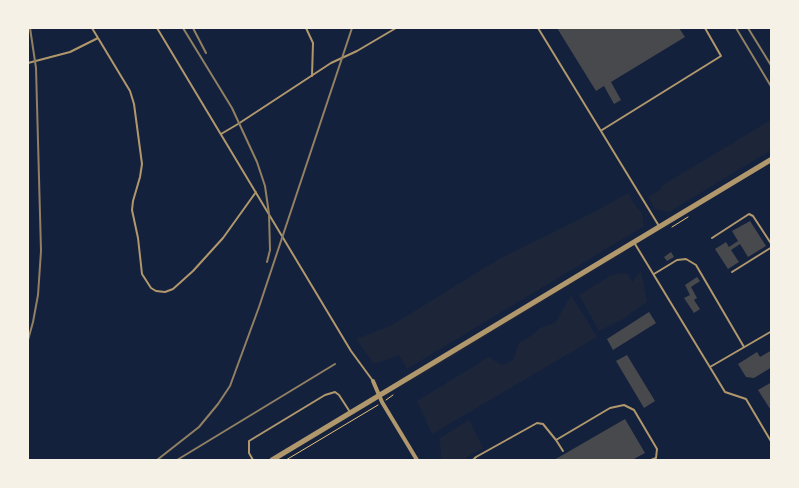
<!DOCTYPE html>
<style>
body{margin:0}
#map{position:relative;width:799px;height:488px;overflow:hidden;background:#14213d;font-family:"Times New Roman",serif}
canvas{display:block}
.frame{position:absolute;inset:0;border:29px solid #f6f1e7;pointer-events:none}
</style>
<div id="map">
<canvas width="799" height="488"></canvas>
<div class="frame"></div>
</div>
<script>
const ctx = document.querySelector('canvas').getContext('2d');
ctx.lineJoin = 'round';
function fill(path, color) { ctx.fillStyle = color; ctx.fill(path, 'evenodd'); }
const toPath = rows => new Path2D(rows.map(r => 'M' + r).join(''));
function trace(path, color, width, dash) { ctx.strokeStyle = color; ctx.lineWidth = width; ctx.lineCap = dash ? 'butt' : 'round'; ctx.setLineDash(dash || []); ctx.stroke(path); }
fill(toPath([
 [771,120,771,150,669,212,655,209,648,197,661,189,663,185],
 [628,193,634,204,642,213,644,226,407,369,399,355,374,364,356,339,392,325,499,259,596,211],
 [627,251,417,378,406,383,624,252],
 [641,271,647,302,623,319,599,331,579,295,610,276,619,273,628,274,632,282],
 [571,295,597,337,432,434,417,401,489,357,502,365,513,360,519,343,534,334,540,328,555,323],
 [469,420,483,448,467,457,466,460,441,460,440,438]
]), '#1d2539');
fill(toPath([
 [557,28,679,28,685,37,611,82,621,100,614,104,604,86,596,91],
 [750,221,766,246,748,257,740,244,731,250,739,262,728,269,715,249,726,242,729,247,738,241,732,231],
 [671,252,674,257,667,261,664,257],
 [697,277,700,281,691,287,697,298,694,300,700,309,694,313,684,298,690,295,685,285],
 [649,312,656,323,613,350,607,339],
 [772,350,772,367,754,378,746,377,738,364,757,352,760,357],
 [627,355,655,401,644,408,616,361],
 [772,382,772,412,758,390],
 [625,419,645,453,632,460,554,460]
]), '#48494c');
trace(toPath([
 [672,227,688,217],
 [386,400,393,395],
 [286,460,378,405]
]), '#e5c07b', 1);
trace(toPath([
 [92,28,130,91,134,104,142,164,140,177,133,201,132,210,138,238,142,274,151,288,156,291,165,292,173,289,193,271,223,238,256,192],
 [157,28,351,351,373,381],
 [306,28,313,43,312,76],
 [538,28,659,226],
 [28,63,70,52,98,38],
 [602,130,721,56,705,28],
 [221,134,238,124,331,63,357,51,396,28],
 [712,238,749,214,753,216,772,245],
 [635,244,725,392,746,399,772,443],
 [732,272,772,247],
 [654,274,677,260,686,259,696,265,744,347],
 [710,367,772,331],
 [556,440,610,408,624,405,634,410,657,449,656,458,651,460],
 [253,460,249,453,249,441,325,395,335,392,339,395,350,412],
 [473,460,476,457,537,423,543,424,556,440,563,451]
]), '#b1986c', 2);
trace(toPath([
 [373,381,382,402,417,460]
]), '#b1986c', 4);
trace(toPath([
 [272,460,772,159]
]), '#b1986c', 5);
trace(toPath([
 [183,28,232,108,257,162,265,186,269,214,270,250,267,262],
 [193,28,206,53],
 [736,28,772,88],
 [748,28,772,67],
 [28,340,33,322,38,295,41,251,36,68,30,28],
 [157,460,199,427,218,404,230,386,259,307,352,28],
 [177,460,335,364]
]), '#918062', 2);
</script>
